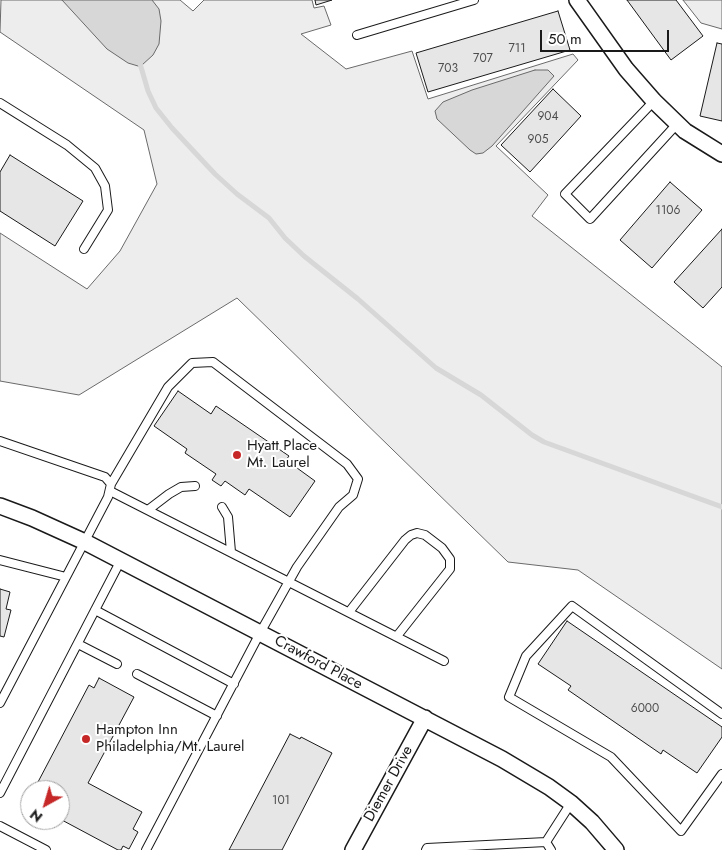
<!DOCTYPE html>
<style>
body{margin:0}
#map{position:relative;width:722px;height:850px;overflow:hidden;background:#fff;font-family:Jost,sans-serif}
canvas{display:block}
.north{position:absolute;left:20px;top:780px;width:50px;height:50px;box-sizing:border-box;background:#fff;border:1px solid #a3a3a3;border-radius:50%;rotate:219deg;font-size:14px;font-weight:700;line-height:20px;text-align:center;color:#1a1a1a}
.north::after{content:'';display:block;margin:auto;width:18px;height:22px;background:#c62828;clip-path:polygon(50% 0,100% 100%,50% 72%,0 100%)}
.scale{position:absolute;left:540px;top:30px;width:129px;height:22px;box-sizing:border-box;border:2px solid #1a1a1a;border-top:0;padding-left:6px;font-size:15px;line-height:18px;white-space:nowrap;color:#1a1a1a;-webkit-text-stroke:4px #fff;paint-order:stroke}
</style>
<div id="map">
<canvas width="722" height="850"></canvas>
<div class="north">N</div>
<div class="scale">50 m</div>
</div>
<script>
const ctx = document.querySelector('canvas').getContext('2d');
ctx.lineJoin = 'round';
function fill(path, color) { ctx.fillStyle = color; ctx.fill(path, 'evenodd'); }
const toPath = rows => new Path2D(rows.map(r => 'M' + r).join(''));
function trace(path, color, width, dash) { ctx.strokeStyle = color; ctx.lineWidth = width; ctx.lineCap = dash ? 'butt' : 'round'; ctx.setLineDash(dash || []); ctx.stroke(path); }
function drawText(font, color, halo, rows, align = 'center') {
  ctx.font = font + ' Jost,sans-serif'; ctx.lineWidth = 4; ctx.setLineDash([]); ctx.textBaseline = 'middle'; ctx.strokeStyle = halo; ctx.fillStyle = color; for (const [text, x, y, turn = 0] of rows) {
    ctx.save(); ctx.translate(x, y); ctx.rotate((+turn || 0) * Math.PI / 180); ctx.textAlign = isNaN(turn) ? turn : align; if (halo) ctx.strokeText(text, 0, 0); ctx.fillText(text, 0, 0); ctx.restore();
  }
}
const green = toPath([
 [1,0,180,0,193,11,204,0,312,0,314,8,324,6,331,25,301,34,346,69,412,51,428,99,573,54,578,60,496,146,548,195,532,216,722,367,722,669,578,570,508,562,237,298,79,395,0,381,0,233,87,289,120,251,157,184,144,130,0,32,1,0],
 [683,0,722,0,722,29,701,23,683,0]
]);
fill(green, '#ededed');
trace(green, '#6a6a6a', 1);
const water = toPath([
 [62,0,152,0,159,9,161,21,159,44,153,55,142,65,138,66,128,63,107,49,62,0],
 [535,70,548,70,554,76,492,146,483,153,476,154,470,150,437,119,435,111,443,102,472,90,535,70]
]);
fill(water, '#d7d7d7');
trace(water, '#6a6a6a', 1);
trace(toPath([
 [139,60,148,91,156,108,172,128,215,174,237,194,269,218,285,238,304,256,358,299,436,368,481,395,532,435,544,442,722,507]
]), '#d7d7d7', 5);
const building = toPath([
 [315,0,332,0,316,5,315,0],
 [627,0,676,0,703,36,671,60,627,0],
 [558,11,570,50,428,92,416,53,558,11],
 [717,43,722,44,722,121,700,116,717,43],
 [553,89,581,116,530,172,501,145,553,89],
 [10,155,83,201,55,246,0,211,0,172,10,155],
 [670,182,702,210,652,268,620,240,670,182],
 [722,229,722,287,703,308,674,282,722,229],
 [178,391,211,414,216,406,289,456,286,460,315,481,290,517,249,489,245,495,225,481,221,486,212,480,216,474,185,453,187,449,154,426,178,391],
 [0,589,10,592,6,609,11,610,4,637,0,636,0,589],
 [567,621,722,727,722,737,697,773,663,750,661,754,568,690,571,686,538,664,567,621],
 [99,678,134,697,88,783,142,812,133,829,138,832,129,849,123,846,121,850,118,850,60,819,60,790,54,790,38,782,89,685,94,688,99,678],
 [290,734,300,739,301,737,332,753,282,850,229,850,290,734]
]);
fill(building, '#e6e6e6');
trace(building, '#1a1a1a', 1);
const service = toPath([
 [357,35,474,0],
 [654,101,565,194,590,219,677,124],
 [0,103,67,145,95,168,105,186,108,210,84,249],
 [0,441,105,477,111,484,108,497,0,703],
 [111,484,168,387,192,363,213,362,347,464,358,479,353,495,339,507,297,567,260,633,146,850],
 [110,491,444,661],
 [222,507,228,517,231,552],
 [148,510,169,494,181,487,195,486],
 [0,560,66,577],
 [95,610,234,684],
 [349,612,405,540,411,535,417,533,425,535,442,548,450,559,450,569,397,636],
 [78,644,117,664],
 [137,674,217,716],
 [722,714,572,606,526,656,509,697,611,757,681,831,722,774],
 [0,793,121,560],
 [0,826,46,850],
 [426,850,427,848,546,842],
 [551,850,546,842,571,803]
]);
const minor = toPath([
 [577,0,626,69,654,101,685,131,722,154],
 [0,506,32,518,85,542,502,759,549,787,571,803,592,822,616,850],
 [353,850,425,718]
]);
trace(service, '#1a1a1a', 10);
trace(minor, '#1a1a1a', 18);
trace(service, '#fff', 8);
trace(minor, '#fff', 15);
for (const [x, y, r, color] of [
 [237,455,5,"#c62828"],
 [86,739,5,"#c62828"]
]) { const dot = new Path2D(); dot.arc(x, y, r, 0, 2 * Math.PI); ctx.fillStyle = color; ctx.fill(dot); trace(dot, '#fff', 2); }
drawText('12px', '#4d4d4d', null, [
 ["711",517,49],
 ["707",483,59],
 ["703",448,69],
 ["904",548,117],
 ["905",538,140],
 ["1106",668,211],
 ["6000",645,709],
 ["101",281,801]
]);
drawText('15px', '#1a1a1a', '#fff', [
 ["Hyatt Place",247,446],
 ["Mt. Laurel",247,463],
 ["Hampton Inn",96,730],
 ["Philadelphia/Mt. Laurel",96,747]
], 'left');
drawText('15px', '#1a1a1a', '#fff', [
 ["Crawford Place",318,663,28],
 ["Diemer Drive",389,784,-61]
]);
</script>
